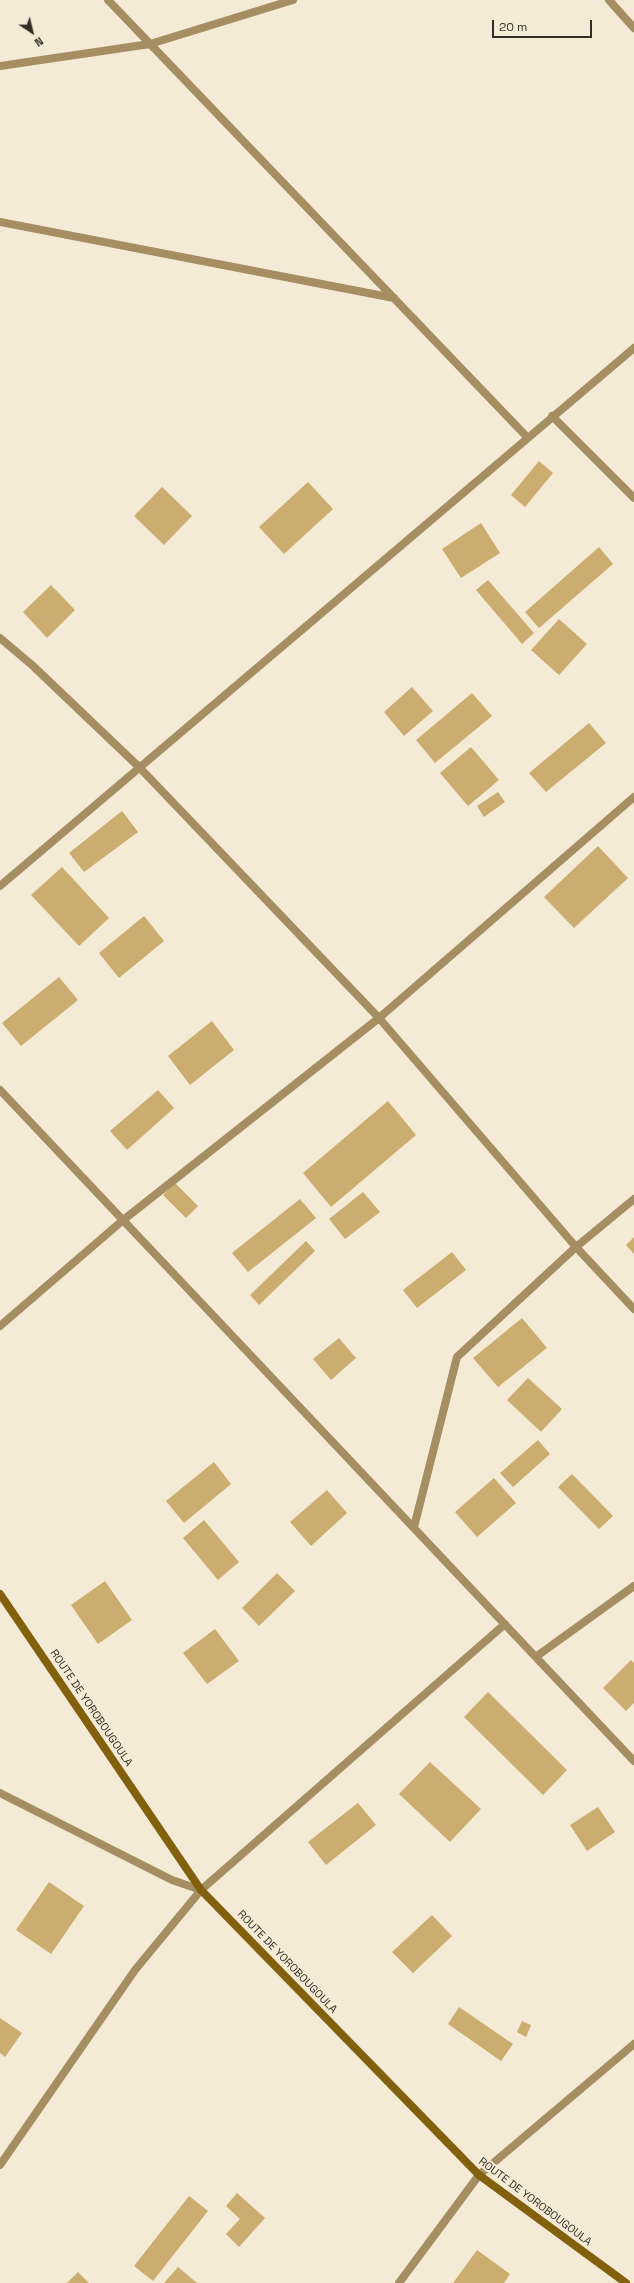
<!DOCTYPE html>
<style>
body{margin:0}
#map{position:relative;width:634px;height:2283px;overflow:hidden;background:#f4ead5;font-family:"Space Grotesk",sans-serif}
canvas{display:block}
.north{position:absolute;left:12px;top:12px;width:40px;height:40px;-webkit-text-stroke:3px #f4ead5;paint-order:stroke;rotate:145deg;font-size:11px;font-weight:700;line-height:16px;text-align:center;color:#322e26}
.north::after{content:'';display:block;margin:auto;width:14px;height:18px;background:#322e26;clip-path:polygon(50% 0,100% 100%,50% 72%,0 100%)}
.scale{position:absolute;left:492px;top:20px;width:100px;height:18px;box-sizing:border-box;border:2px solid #322e26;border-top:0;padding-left:5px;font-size:12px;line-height:14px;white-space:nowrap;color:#322e26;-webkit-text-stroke:3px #f4ead5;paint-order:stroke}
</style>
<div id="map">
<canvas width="634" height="2283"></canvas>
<div class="north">N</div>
<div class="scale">20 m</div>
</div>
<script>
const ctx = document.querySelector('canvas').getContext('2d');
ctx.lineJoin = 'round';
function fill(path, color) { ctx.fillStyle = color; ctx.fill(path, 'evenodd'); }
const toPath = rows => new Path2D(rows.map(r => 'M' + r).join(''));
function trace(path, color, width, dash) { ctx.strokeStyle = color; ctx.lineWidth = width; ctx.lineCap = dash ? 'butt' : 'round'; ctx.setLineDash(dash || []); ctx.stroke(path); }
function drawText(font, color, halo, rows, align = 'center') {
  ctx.font = font + ' "Space Grotesk",sans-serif'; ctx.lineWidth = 4; ctx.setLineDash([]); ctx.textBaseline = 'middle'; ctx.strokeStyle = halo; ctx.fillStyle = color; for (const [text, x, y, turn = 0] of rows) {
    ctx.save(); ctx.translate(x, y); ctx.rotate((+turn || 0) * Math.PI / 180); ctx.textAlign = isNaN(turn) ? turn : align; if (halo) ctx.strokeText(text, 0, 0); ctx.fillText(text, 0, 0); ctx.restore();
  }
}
fill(toPath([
 [539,461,553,473,525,507,511,495],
 [308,482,333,509,284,554,259,527],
 [162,487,192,516,164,545,134,516],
 [481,523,500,553,461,578,442,549],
 [599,547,613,564,539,628,525,612],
 [488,580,534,633,522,644,476,590],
 [51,585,75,610,47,638,23,612],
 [559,619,587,644,559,675,531,650],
 [412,687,433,711,404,736,384,712],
 [472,693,492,716,435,763,416,740],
 [589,723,606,743,546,792,529,773],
 [471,747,499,780,468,806,440,773],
 [498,792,505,802,484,817,477,806],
 [122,811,138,832,84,872,69,853],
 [598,846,628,878,574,928,544,897],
 [62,867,109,918,79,946,31,895],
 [144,916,164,941,119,978,99,953],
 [59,977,78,1000,21,1046,2,1023],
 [212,1021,234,1050,190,1085,168,1056],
 [158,1090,174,1108,127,1150,110,1131],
 [388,1101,416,1135,331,1207,303,1173],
 [175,1183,198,1206,186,1218,163,1195],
 [363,1192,380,1212,345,1239,329,1219],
 [300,1199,316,1218,248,1272,232,1253],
 [634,1237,634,1254,626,1245],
 [306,1241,315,1251,259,1305,250,1295],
 [452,1252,466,1270,417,1308,403,1290],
 [522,1318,547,1348,498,1387,473,1358],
 [339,1338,356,1358,331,1380,313,1359],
 [528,1378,562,1409,541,1432,507,1400],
 [538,1440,550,1454,513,1487,500,1473],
 [214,1462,231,1484,184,1523,166,1501],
 [572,1474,613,1516,599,1529,558,1487],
 [494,1478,516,1503,477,1537,455,1512],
 [327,1490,347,1513,311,1546,290,1522],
 [204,1520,239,1562,218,1580,183,1538],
 [277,1573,295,1591,259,1626,242,1608],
 [105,1581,132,1620,98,1644,71,1605],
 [215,1629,239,1661,207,1684,183,1653],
 [631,1660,634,1663,634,1703,626,1711,603,1688],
 [488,1692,567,1770,543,1795,464,1717],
 [430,1762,481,1809,450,1842,399,1794],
 [358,1803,376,1825,326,1865,308,1842],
 [598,1807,615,1832,587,1851,570,1825],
 [49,1882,84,1906,51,1954,16,1930],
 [432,1915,452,1936,413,1973,392,1952],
 [459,2007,513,2044,501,2061,448,2024],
 [0,2018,22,2033,5,2057,0,2053],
 [522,2021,531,2025,526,2037,517,2032],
 [237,2193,265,2218,239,2247,226,2234,240,2219,226,2206],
 [189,2196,208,2211,153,2281,134,2266],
 [477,2250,510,2274,504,2283,453,2283],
 [178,2267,197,2283,164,2283],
 [78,2272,89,2283,67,2283]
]), '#cbad70');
trace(toPath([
 [108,0,527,437],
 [609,0,634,28],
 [0,66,150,44,293,0],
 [0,222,394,298],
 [552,416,634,498],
 [0,638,32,665,139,767,379,1018,576,1247,634,1309],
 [0,886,634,348],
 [0,1090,634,1761],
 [0,1326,122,1221,379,1018,634,797],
 [414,1527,457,1357,576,1247,634,1199],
 [537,1656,634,1586],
 [0,1793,172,1880,201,1890],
 [0,2165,135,1970,201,1890,505,1624],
 [399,2283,479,2175,634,2044]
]), '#a48e62', 8);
trace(toPath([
 [0,1594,201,1890,479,2175,626,2283]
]), '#81600e', 8);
drawText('11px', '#322e26', '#f4ead5', [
 ["ROUTE DE YOROBOUGOULA",91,1708,56],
 ["ROUTE DE YOROBOUGOULA",287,1962,46],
 ["ROUTE DE YOROBOUGOULA",535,2202,37]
]);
</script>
